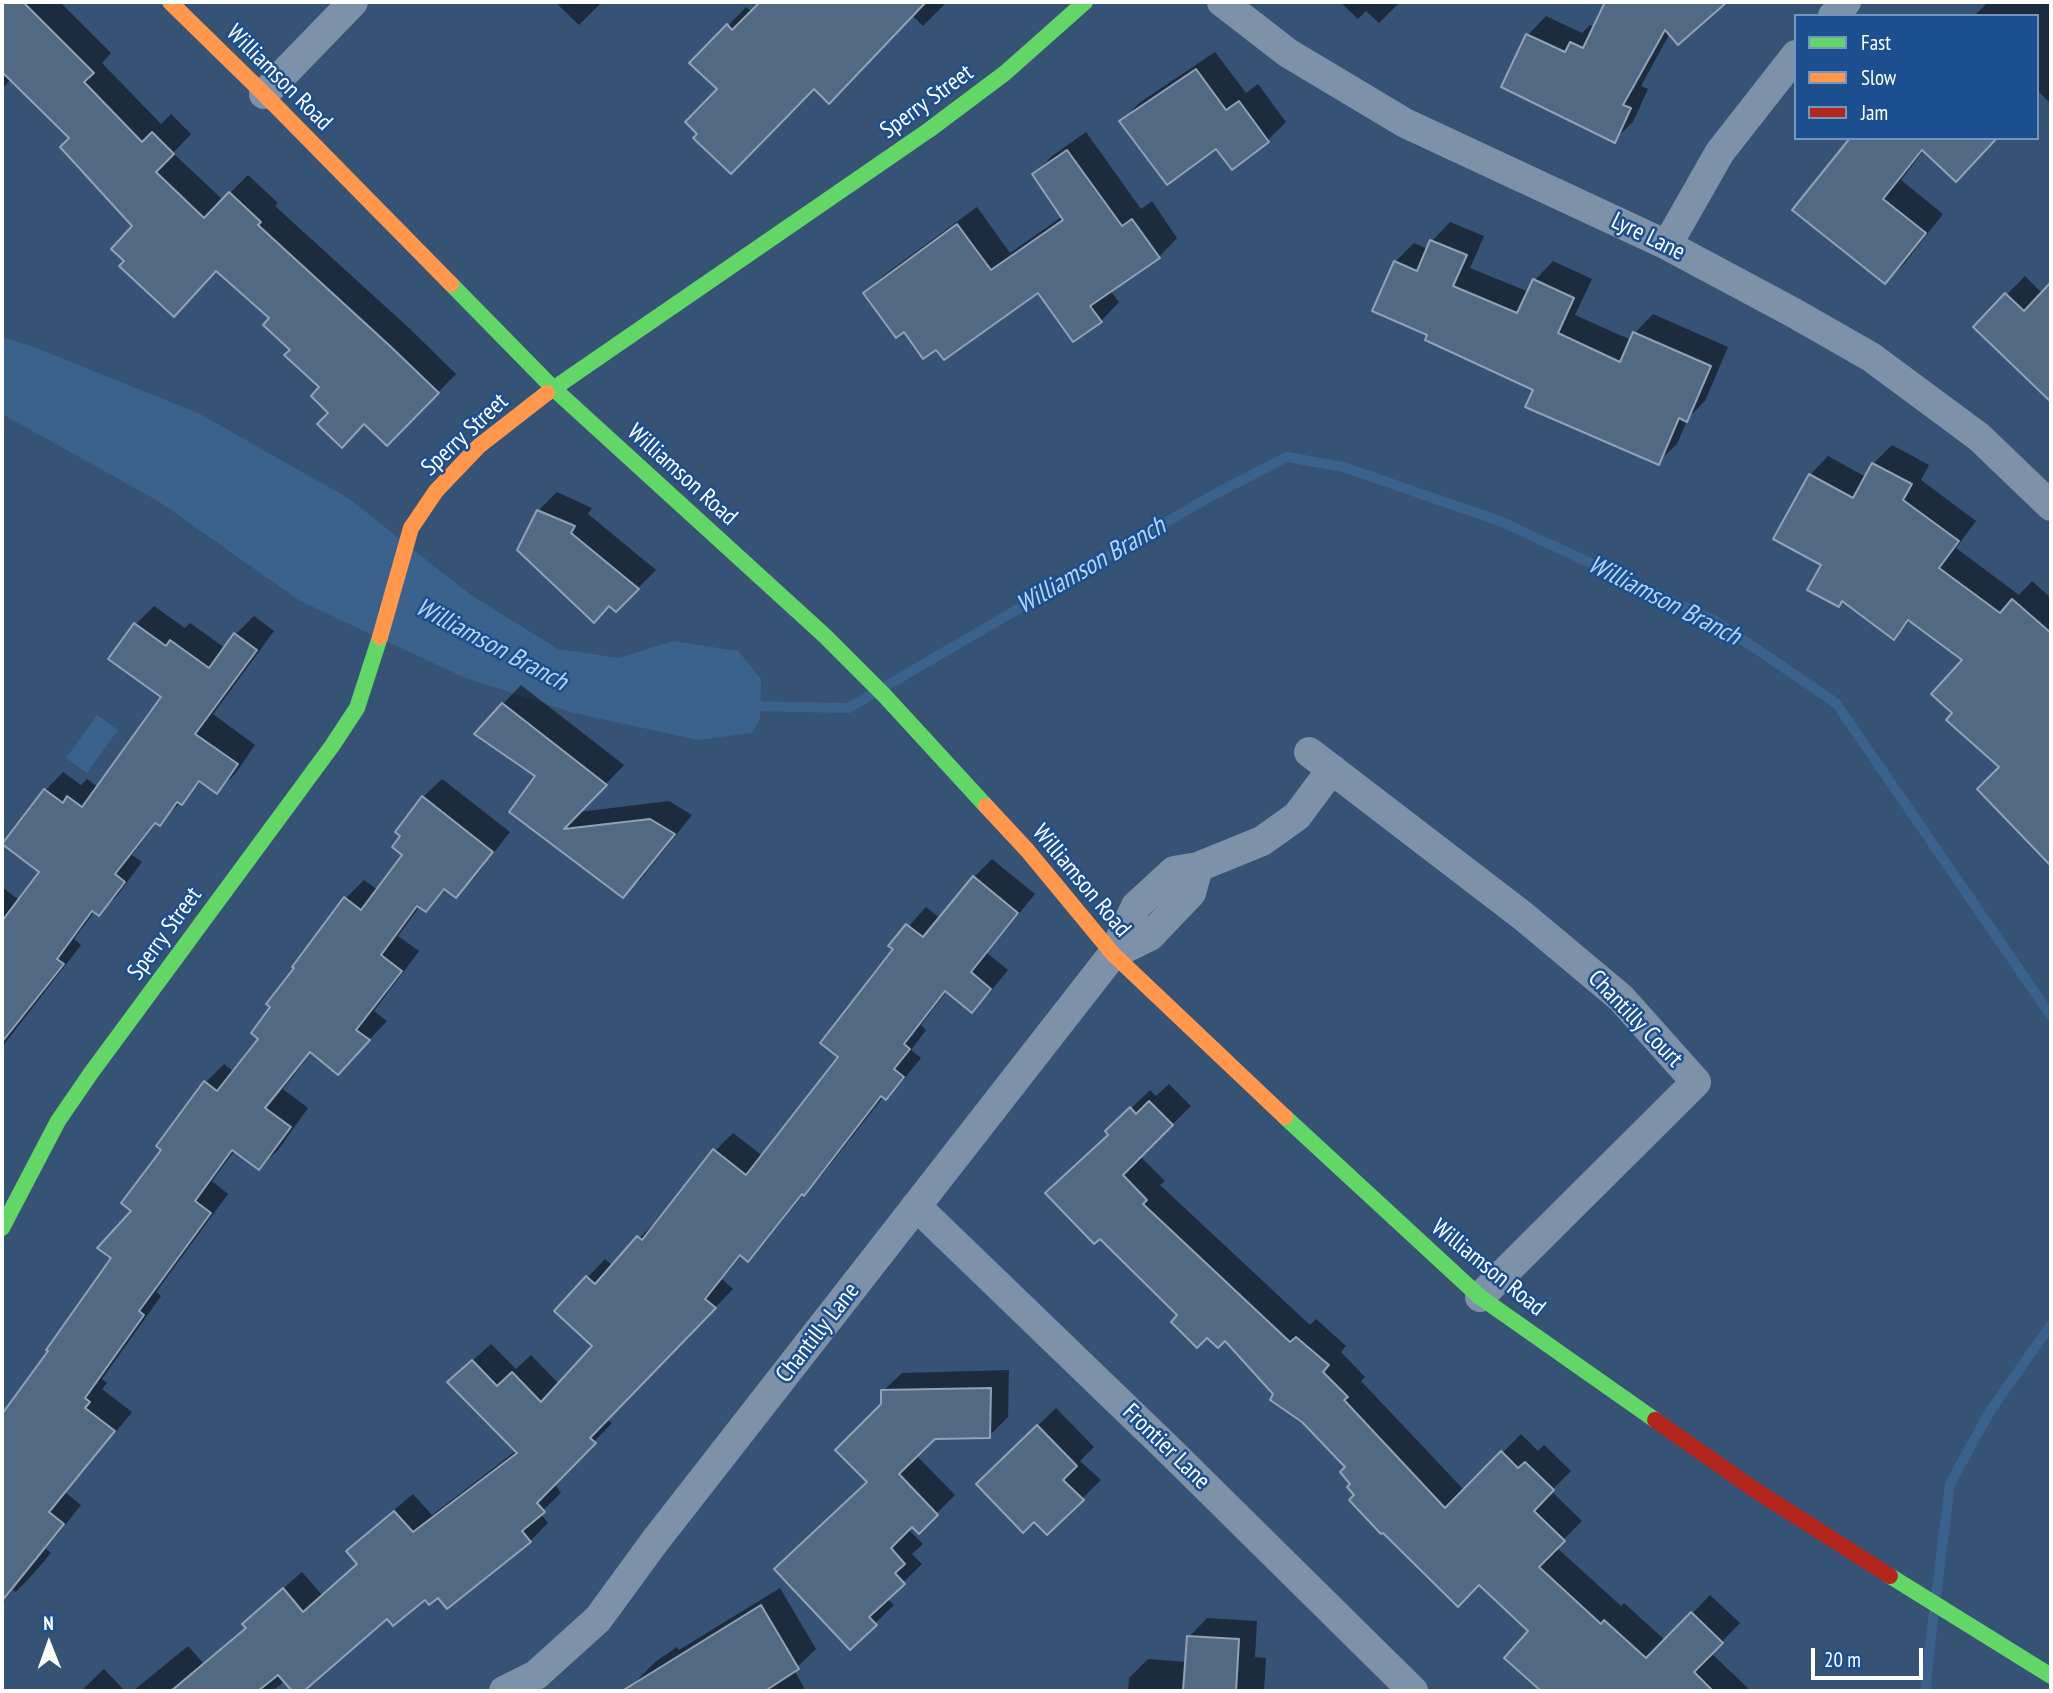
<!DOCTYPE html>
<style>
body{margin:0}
#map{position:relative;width:2053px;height:1693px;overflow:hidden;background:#365274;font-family:"PT Sans Narrow",sans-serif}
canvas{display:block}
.frame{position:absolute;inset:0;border:4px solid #fff;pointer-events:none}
.legend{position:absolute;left:1794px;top:14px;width:245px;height:126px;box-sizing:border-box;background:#1b4f8f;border:2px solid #7695bc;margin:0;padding:9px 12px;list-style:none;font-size:21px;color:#fff}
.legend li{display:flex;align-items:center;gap:14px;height:35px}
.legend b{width:35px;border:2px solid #7695bc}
.north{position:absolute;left:14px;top:1609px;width:70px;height:70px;-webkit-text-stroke:5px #1b4f8f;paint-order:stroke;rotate:359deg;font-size:19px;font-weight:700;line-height:28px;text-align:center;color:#fff}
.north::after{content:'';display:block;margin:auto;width:24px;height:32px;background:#fff;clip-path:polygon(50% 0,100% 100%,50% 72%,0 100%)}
.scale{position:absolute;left:1811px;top:1648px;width:112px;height:32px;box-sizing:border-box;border:4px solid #fff;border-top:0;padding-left:9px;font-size:21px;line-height:24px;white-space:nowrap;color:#fff;-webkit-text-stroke:5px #1b4f8f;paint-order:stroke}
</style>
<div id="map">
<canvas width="2053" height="1693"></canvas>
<div class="frame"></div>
<ul class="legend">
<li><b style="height:9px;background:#63d668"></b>Fast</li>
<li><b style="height:9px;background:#ff974d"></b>Slow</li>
<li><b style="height:9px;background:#b3261e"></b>Jam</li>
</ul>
<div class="north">N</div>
<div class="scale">20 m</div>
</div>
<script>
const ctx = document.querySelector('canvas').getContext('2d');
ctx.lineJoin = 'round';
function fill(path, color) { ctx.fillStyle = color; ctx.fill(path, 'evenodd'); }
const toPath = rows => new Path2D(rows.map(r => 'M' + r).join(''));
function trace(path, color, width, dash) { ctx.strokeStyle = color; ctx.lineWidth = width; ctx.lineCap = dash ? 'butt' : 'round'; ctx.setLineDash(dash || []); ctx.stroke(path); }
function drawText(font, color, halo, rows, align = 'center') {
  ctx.font = font + ' "PT Sans Narrow",sans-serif'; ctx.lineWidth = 5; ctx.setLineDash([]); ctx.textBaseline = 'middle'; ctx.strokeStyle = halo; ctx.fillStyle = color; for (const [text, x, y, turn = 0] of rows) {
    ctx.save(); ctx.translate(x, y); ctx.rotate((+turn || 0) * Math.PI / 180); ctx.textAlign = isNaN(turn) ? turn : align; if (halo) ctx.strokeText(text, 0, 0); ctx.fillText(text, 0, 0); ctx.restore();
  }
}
fill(toPath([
 [2,337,34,347,200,414,348,498,471,595,558,649,619,658,673,641,738,651,761,679,760,719,752,733,698,740,574,713,463,677,300,601,158,501,2,414],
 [97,715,118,730,87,773,66,758]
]), '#3b618d');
fill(toPath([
 [2,2,60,2,111,53,102,63,161,124,171,114,191,134,173,153,223,200,248,175,278,203,275,206,409,328,456,374,387,444,364,422,331,413,322,387,292,350,271,318,217,269,126,261,134,226,71,138,11,79,2,89],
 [555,2,602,2,579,25],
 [762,2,947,2,923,26,912,15,814,87,719,89,692,63,746,7,752,12],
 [1340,2,1400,2,1379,23,1366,11,1358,19],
 [1607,2,1724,2,1679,42,1670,33,1641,86,1648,89,1633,122,1614,140,1503,87,1528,35,1546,16,1582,33,1590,25,1595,27],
 [1988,2,2051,2,2051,104,2037,90,2037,16,1974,16],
 [1215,52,1246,93,1258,84,1286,122,1268,140,1121,122,1139,103],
 [1086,132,1141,209,1152,201,1177,238,1159,257,1110,290,1119,302,1101,321,1039,290,936,348,904,330,865,293,884,275,977,207,1010,253,1063,216,1034,175,1052,156],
 [1852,138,1924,150,1901,180,1943,214,1904,264,1885,282],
 [1450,222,1484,236,1470,268,1529,292,1535,280,1553,261,1592,279,1575,315,1631,340,1635,333,1653,314,1728,347,1705,401,1688,418,1677,444,1658,462,1535,389,1430,334,1395,262,1414,243,1428,249,1432,241],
 [2025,276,2043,294,2051,285,2051,400,1975,327],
 [1892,445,1929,465,1921,480,1976,521,1956,548,2019,595,2032,581,2051,598,2051,841,2040,851,2001,767,1964,659,1911,620,1894,638,1843,600,1838,605,1824,564,1810,475,1828,456,1866,477,1873,464],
 [557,492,592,508,588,514,656,570,616,610,538,511],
 [154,606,185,628,190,623,225,648,236,634,254,616,274,631,213,714,255,745,235,774,216,792,202,781,159,824,157,822,132,855,142,862,117,896,99,914,95,911,74,939,81,945,2,1047,2,887,19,900,42,871,45,791,63,772,81,785,87,779,98,787,164,696,135,625],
 [521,685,624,765,579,812,669,801,692,815,642,878,623,896,511,811,537,775,503,704],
 [442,779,510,832,475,877,456,896,446,889,425,910,420,906,398,936,419,951,374,1011,387,1021,356,1054,312,1052,283,1089,308,1108,278,1150,259,1168,235,1150,212,1181,228,1194,156,1292,161,1296,102,1379,107,1383,102,1389,132,1412,66,1493,81,1505,46,1549,51,1553,34,1573,16,1592,13,1590,2,1604,2,1417,50,1351,113,1258,133,1211,163,1150,205,1083,224,1064,234,1072,260,1039,346,898,364,880,378,890,404,854,402,836,397,832,423,797],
 [992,859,1035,894,987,953,1008,970,990,992,972,1010,947,991,921,1025,926,1030,911,1050,921,1058,904,1079,886,1098,884,1096,822,1175,803,1195,766,1241,748,1259,742,1255,722,1279,733,1289,607,1419,612,1423,554,1483,561,1493,540,1513,548,1523,530,1541,448,1607,438,1596,425,1598,387,1617,302,1691,294,1691,285,1681,272,1691,133,1691,188,1646,203,1663,247,1626,244,1624,263,1606,302,1572,322,1595,359,1563,349,1551,367,1533,413,1494,432,1515,517,1450,449,1382,491,1344,516,1369,531,1355,559,1384,594,1346,556,1311,605,1259,613,1266,657,1220,659,1222,715,1151,733,1133,763,1156,841,1056,895,949,891,946,926,907,941,919,974,877],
 [1169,1084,1191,1106,1140,1156,1165,1181,1160,1185,1310,1325,1316,1319,1346,1346,1341,1352,1365,1377,1361,1381,1465,1491,1521,1434,1538,1451,1544,1445,1571,1471,1551,1491,1582,1521,1556,1547,1621,1606,1624,1603,1666,1641,1710,1595,1740,1623,1711,1653,1751,1691,1582,1691,1577,1687,1573,1691,1544,1691,1507,1657,1531,1631,1480,1583,1356,1495,1347,1467,1275,1394,1225,1338,1180,1315,1100,1236,1109,1134,1107,1132,1150,1090,1156,1096],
 [1009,1370,1008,1417,989,1436,934,1437,916,1455,955,1495,919,1531,912,1525,908,1529,923,1544,912,1554,922,1564,887,1598,894,1605,850,1648,869,1481,883,1405,883,1391,902,1373],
 [1056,1408,1094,1447,1080,1461,1101,1480,1047,1533,1034,1519,978,1484],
 [780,1588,816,1649,794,1670,806,1691,627,1691,655,1662,677,1647,679,1650],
 [1207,1618,1257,1621,1255,1657,1266,1658,1264,1691,1128,1691,1129,1678,1148,1659,1187,1662,1189,1637],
 [104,1669,125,1691,81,1691]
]), '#0007');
trace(toPath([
 [886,686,1213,495,1287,457,1343,467,1500,521,1715,621,1836,703,2051,1016],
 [748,706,849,708,872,694],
 [1936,1596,1950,1484,1990,1411,2051,1325],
 [1927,1691,1926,1680,1934,1612]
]), '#3b618d', 10);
const building = toPath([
 [2,2,23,2,94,73,84,82,142,142,152,132,174,154,156,172,204,218,229,192,261,222,258,225,390,346,439,393,387,446,364,424,342,448,317,424,328,413,311,396,319,387,284,355,290,350,263,325,269,318,216,271,174,317,119,266,124,261,111,249,132,226,60,147,69,138,2,72,2,2],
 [760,2,926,2,829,104,814,89,731,174,693,138,697,134,685,122,717,89,689,63,727,24,732,30,760,2],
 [1605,2,1727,2,1678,45,1665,30,1623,105,1631,108,1615,143,1501,87,1526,34,1565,52,1570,42,1583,48,1605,2],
 [1196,69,1226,110,1239,101,1269,142,1232,170,1216,149,1167,185,1119,121,1196,69],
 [1850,138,1997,138,1956,182,1922,150,1883,199,1926,233,1885,284,1792,210,1850,138],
 [1067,150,1122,226,1132,219,1160,258,1090,306,1102,322,1073,342,1038,293,944,360,936,350,923,359,904,332,896,338,863,293,957,224,991,270,1063,220,1032,174,1067,150],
 [1430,240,1467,255,1453,286,1517,313,1533,279,1574,298,1558,333,1620,362,1633,332,1711,366,1687,422,1679,418,1659,465,1525,407,1533,390,1425,340,1427,335,1372,311,1394,261,1417,271,1430,240],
 [2051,282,2051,402,1973,327,2005,293,2024,311,2051,282],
 [1872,463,1912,484,1903,500,1959,541,1939,568,2000,613,2012,599,2051,633,2051,866,1977,789,1999,767,1946,720,1952,713,1931,694,1962,660,1908,620,1894,640,1842,601,1839,607,1807,590,1821,565,1773,539,1809,474,1853,498,1872,463],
 [537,510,575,526,571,533,639,589,616,612,609,606,594,623,517,550,537,510],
 [134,623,166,646,170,640,209,668,234,633,257,650,195,734,238,764,217,794,199,781,182,805,177,802,160,826,155,823,115,874,125,882,99,916,92,911,57,959,64,964,2,1042,2,921,39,872,2,844,44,789,63,803,67,796,82,807,161,697,108,659,134,623],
 [502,703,607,785,564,829,650,819,675,834,623,898,509,812,535,776,474,734,502,703],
 [422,796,493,852,456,898,444,889,426,912,417,906,381,955,402,971,356,1030,370,1040,338,1075,310,1052,265,1108,291,1127,259,1170,232,1150,195,1201,211,1213,139,1311,144,1315,85,1398,90,1402,85,1408,115,1431,49,1512,64,1524,2,1601,2,1414,48,1351,46,1350,111,1258,97,1248,131,1211,121,1203,161,1150,156,1146,204,1081,217,1091,258,1039,251,1033,270,1007,266,1004,294,968,292,967,344,897,361,910,402,855,392,847,400,836,395,832,422,796],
 [973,876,1018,913,971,972,991,989,972,1013,945,991,904,1044,910,1049,894,1069,904,1077,886,1100,881,1096,804,1196,802,1194,748,1262,740,1255,705,1299,716,1308,590,1438,596,1443,537,1503,545,1512,522,1531,531,1542,447,1609,438,1598,429,1605,425,1600,393,1626,387,1619,304,1691,292,1691,278,1675,258,1691,171,1691,246,1628,242,1624,283,1588,303,1612,357,1564,346,1551,394,1511,413,1532,517,1453,447,1382,472,1360,497,1386,512,1372,541,1402,592,1346,554,1311,586,1276,595,1284,637,1236,642,1240,713,1149,746,1175,838,1057,820,1043,893,949,888,946,906,924,923,937,973,876],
 [1149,1101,1173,1125,1123,1175,1147,1200,1143,1204,1290,1342,1296,1337,1329,1365,1323,1372,1348,1397,1344,1400,1445,1508,1501,1451,1518,1468,1525,1462,1554,1490,1534,1511,1565,1541,1539,1567,1601,1624,1604,1620,1646,1658,1691,1612,1723,1643,1694,1672,1713,1691,1541,1691,1504,1658,1528,1631,1479,1585,1458,1607,1383,1533,1381,1534,1349,1500,1354,1495,1347,1487,1350,1484,1340,1472,1345,1467,1302,1422,1270,1400,1273,1394,1225,1341,1218,1348,1207,1338,1197,1348,1171,1322,1177,1315,1100,1239,1094,1244,1045,1193,1108,1135,1105,1131,1130,1107,1136,1114,1149,1101],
 [991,1388,990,1438,935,1439,899,1474,938,1515,919,1534,912,1527,891,1548,905,1564,895,1573,905,1584,869,1617,877,1625,850,1650,774,1569,867,1482,835,1450,881,1404,881,1390,991,1388],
 [1037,1425,1077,1466,1063,1480,1084,1500,1047,1535,1034,1522,1023,1533,976,1484,1037,1425],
 [761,1605,799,1669,765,1691,622,1691,761,1605],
 [1187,1636,1239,1639,1236,1691,1183,1691,1187,1636]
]);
fill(building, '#526984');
trace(building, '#92a2b6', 2);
trace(toPath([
 [1222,2,1288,53,1405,123,1667,245,1794,313,1871,357,1979,437,2051,506],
 [1833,16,1846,2],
 [264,94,353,2],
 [1667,245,1720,152,1796,55],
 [1309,752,1523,916,1621,998,1696,1082,1480,1297],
 [1198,867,1262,841,1297,816,1332,769],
 [916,1206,1168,1449,1413,1691],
 [504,1691,536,1675,598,1619,655,1541,1113,954,1136,906,1174,871,1198,867,1191,893,1150,936,1113,954]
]), '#7d92a8', 30);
trace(toPath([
 [451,284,553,388,825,636,884,695,986,806],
 [547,393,929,130,1005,73,1085,2],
 [1285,1117,1480,1297,1655,1420],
 [2,1228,58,1121,91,1073,332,746,357,708,380,637],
 [1890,1576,2051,1676]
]), '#63d668', 16);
trace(toPath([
 [170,2,264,94,451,284],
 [380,637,411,528,436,491,479,446,547,393],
 [986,806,1027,850,1113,954,1285,1117]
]), '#ff974d', 16);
trace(toPath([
 [1655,1420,1755,1490,1890,1576]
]), '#b3261e', 16);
drawText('24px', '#fff', '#1b4f8f', [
 ["Williamson Road",279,78,45],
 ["Sperry Street",927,102,-36],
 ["Lyre Lane",1648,237,26],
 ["Sperry Street",465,435,-43],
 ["Williamson Road",682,475,42],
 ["Williamson Road",1081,881,50],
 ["Sperry Street",165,934,-54],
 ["Chantilly Court",1635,1019,46],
 ["Williamson Road",1488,1268,39],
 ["Chantilly Lane",818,1333,-52],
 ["Frontier Lane",1166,1447,44]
]);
drawText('italic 26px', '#b5d3f5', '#1b4f8f', [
 ["Williamson Branch",1091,566,-30],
 ["Williamson Branch",1664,601,27],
 ["Williamson Branch",491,645,28]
]);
</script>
